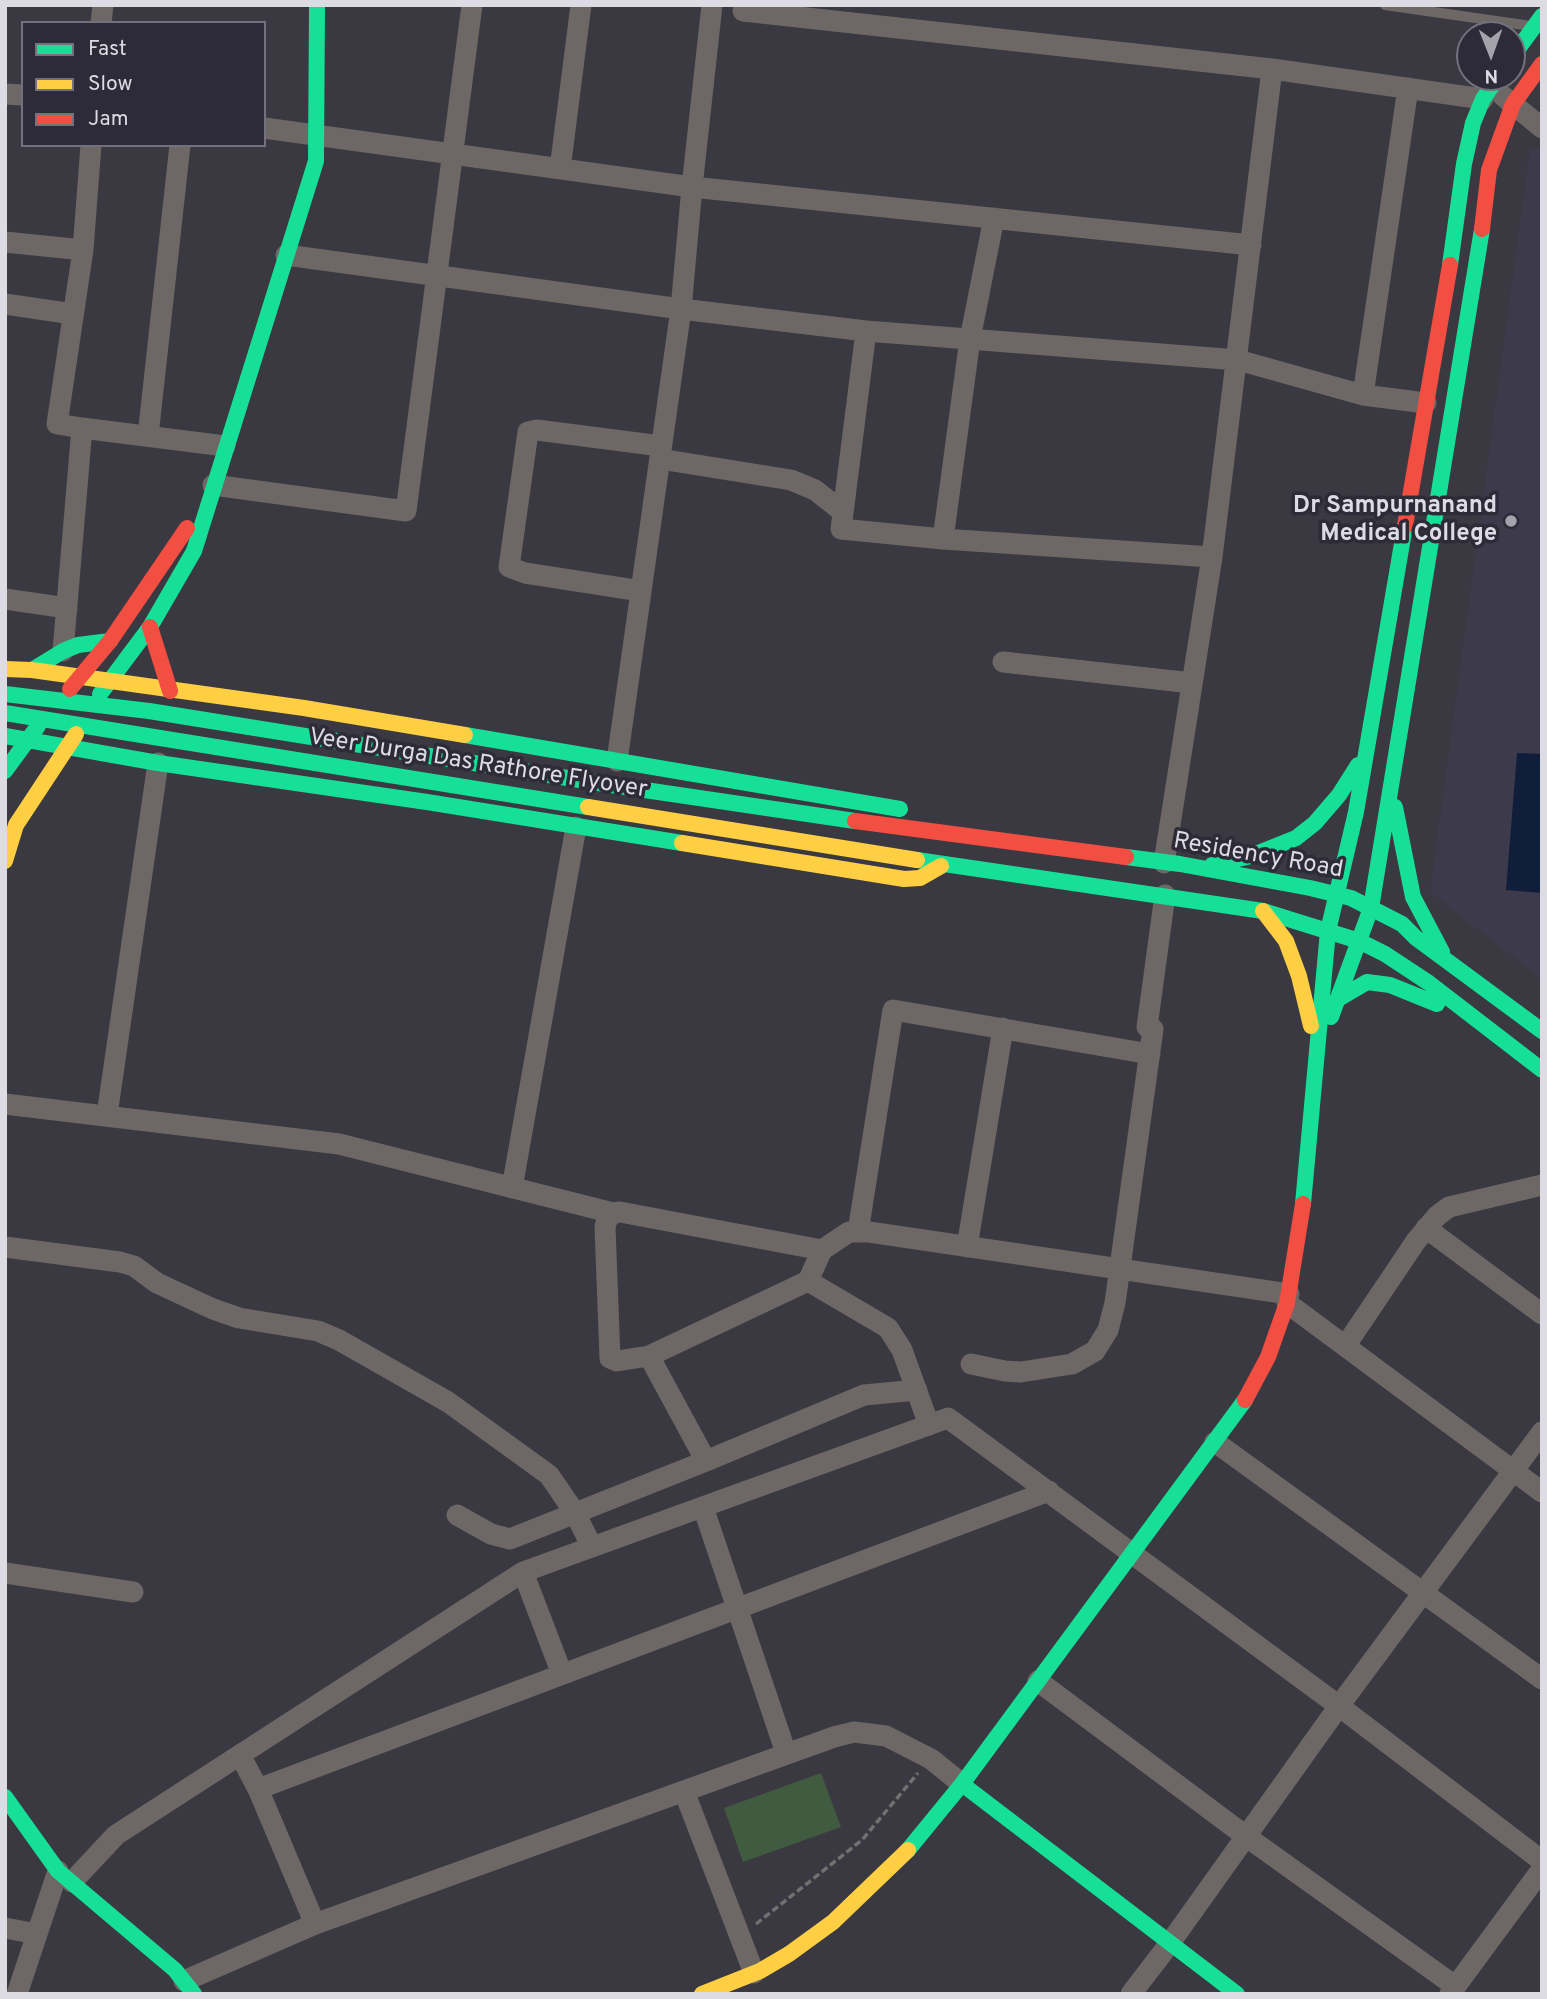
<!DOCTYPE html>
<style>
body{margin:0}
#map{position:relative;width:1547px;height:1999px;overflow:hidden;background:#3a3840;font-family:Overpass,sans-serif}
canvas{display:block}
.frame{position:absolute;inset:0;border:7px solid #dddbe4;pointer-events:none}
.legend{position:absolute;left:21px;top:21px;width:245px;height:126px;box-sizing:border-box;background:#2d2b38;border:2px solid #73717d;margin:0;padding:9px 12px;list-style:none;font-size:21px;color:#dddbe4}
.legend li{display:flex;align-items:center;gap:14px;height:35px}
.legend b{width:35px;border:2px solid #73717d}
.north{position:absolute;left:1456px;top:21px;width:70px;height:70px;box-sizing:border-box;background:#2d2b38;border:2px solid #73717d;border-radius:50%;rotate:179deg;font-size:19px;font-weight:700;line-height:28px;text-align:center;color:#dddbe4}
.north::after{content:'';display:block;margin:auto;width:24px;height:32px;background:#a4a2ab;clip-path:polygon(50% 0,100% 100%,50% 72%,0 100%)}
</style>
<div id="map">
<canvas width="1547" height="1999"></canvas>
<div class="frame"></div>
<ul class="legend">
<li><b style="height:9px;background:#16e098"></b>Fast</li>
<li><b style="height:9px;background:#ffcf43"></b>Slow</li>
<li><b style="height:9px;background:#f24e42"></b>Jam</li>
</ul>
<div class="north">N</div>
</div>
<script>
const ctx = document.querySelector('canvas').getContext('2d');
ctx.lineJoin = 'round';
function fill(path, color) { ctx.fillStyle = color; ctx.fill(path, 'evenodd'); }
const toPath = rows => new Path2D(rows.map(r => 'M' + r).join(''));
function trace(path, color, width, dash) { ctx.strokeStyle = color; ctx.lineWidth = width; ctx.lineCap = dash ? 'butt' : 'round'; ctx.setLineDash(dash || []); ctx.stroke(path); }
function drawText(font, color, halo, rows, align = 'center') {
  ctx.font = font + ' Overpass,sans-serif'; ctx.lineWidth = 7; ctx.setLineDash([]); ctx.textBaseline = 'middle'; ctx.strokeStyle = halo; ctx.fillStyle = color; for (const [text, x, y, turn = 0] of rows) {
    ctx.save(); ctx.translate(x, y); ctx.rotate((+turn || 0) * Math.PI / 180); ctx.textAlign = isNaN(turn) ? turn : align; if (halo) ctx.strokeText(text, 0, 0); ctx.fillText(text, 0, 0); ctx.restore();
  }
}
fill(toPath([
 [1530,148,1542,149,1542,979,1430,892]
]), '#3d3a4b');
fill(toPath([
 [821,1773,841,1827,743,1862,724,1808]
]), '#405b40');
fill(toPath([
 [1517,753,1542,754,1542,893,1506,890]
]), '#101e3b');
trace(toPath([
 [756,1924,862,1840,918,1773]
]), '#737070', 3.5, [7, 3.5]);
trace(toPath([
 [1385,5,1531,26]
]), '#6d6866', 10);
trace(toPath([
 [743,11,1272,69],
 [101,23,103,5],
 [5,94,23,95],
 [1503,96,1542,128],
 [264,128,692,187,1251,245],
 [560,169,581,5],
 [5,242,83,250,57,424,82,428],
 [83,250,91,145],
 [286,255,681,309,866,331,1238,360,1363,395,1426,403],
 [5,304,73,314],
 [866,331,841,529,943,539,1212,557],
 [1363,395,1408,88],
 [148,436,180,145],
 [660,459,791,480,815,490,843,512],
 [213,485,406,511,472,5],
 [943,539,970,339,994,218],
 [641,591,525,573,509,567,528,432,537,430,661,446],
 [5,599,67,608],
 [63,651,82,428,225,446],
 [1003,662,1192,683],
 [617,761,681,309,692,187,712,5],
 [1164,863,1212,557,1272,69,1483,99],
 [5,1104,339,1144,613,1213],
 [107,1115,158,763],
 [512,1188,576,827],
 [1426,1228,1542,1314],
 [858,1232,893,1010,1150,1054],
 [5,1247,120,1262,134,1266,157,1283,213,1309,239,1318,318,1331,339,1340,448,1402,549,1475,575,1513,592,1547],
 [967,1247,1003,1028],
 [808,1281,822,1250,849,1232,869,1232,1289,1294],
 [1287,1303,1542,1492],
 [1346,1345,1416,1241,1437,1216,1449,1207,1542,1185],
 [649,1356,617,1361,610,1358,605,1227,607,1220,613,1213,620,1212,822,1250],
 [971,1364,1005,1371,1021,1372,1072,1364,1095,1351,1108,1330,1115,1303,1153,1029,1147,1027,1165,895],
 [1215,1442,1542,1679],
 [706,1461,864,1395,917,1390],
 [703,1507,786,1753],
 [457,1515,491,1534,510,1539,706,1461,649,1356,808,1281,888,1328,902,1350,929,1425],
 [523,1572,562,1674],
 [5,1573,133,1592],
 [1038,1681,1247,1837,1455,1986],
 [240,1755,258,1789,315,1924],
 [258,1789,1049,1491],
 [687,1799,754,1973],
 [72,1882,116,1835,523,1572,948,1418,1339,1706,1542,1861],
 [5,1928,37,1934],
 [184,1981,315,1924,834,1737,854,1732,886,1736,931,1759,962,1784],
 [17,1994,58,1871],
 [1131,1994,1170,1943,1339,1706,1542,1432],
 [1450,1994,1542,1869]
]), '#6d6866', 21);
trace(toPath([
 [1512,57,1542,16],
 [1450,265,1464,164,1473,123,1483,99,1498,77],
 [32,670,63,651,78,645,110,641],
 [5,694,149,711,611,785,855,821],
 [100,694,150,627,194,551,316,161,317,5],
 [5,713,588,807],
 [465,735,900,809],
 [5,736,158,763,427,802,682,843],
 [5,771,38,726],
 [1395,807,1413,897,1442,952],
 [1126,857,1180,864,1310,888,1351,898,1402,924,1416,938,1542,1031],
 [917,860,1263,911,1359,941,1385,954,1429,983,1542,1070],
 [1212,865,1251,856,1296,838,1315,823,1339,795,1358,765],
 [1338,999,1367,982,1390,985,1437,1004],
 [1331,1017,1371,908,1482,229],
 [1303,1204,1328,931,1356,812,1405,526],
 [962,1784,1237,1994],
 [5,1797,58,1871,175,1970,194,1994],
 [908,1850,962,1784,1245,1400]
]), '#16e098', 16);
trace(toPath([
 [5,669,32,670,304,708,465,735],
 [588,807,917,860],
 [682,843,904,879,920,878,941,866],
 [5,861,16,825,76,734],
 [1263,911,1286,941,1299,976,1311,1026],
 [702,1994,760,1971,789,1954,833,1922,908,1850]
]), '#ffcf43', 16);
trace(toPath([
 [1482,229,1489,170,1513,104,1542,64],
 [1405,526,1450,265],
 [150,627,170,691],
 [70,689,110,641,187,528],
 [855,821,1126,857],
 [1245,1400,1268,1357,1287,1303,1303,1204]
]), '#f24e42', 16);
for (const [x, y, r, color] of [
 [1511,521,7,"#a4a2ab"]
]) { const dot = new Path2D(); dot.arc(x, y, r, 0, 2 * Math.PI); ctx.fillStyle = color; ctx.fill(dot); trace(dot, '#2d2b38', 2.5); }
drawText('bold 24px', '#dddbe4', '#2d2b38', [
 ["Dr Sampurnanand",1497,507],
 ["Medical College",1497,535]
], 'right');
drawText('24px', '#dddbe4', '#2d2b38', [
 ["Veer Durga Das Rathore Flyover",478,765,9],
 ["Residency Road",1258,857,10]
]);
</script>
